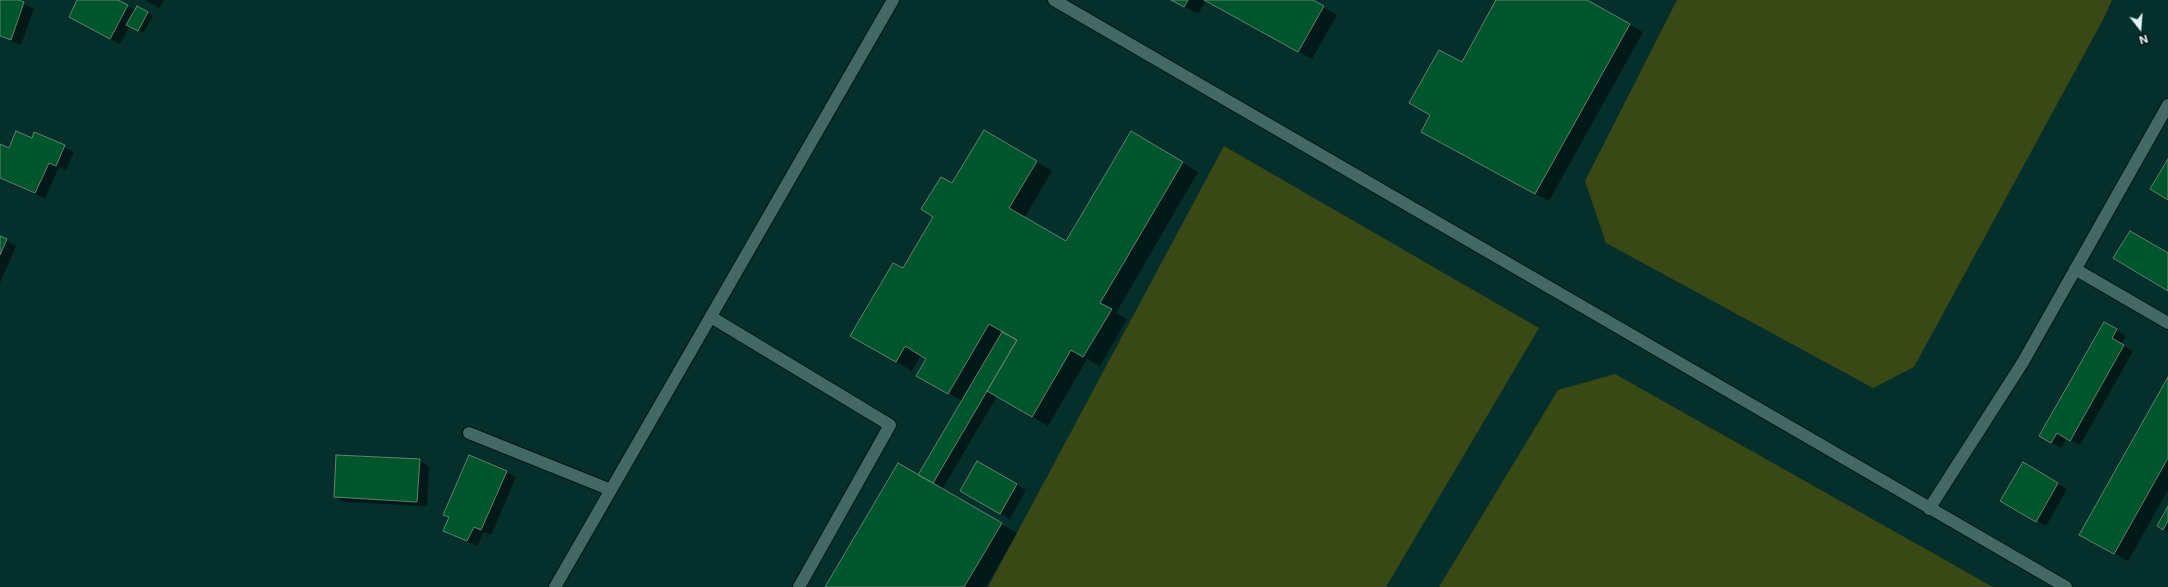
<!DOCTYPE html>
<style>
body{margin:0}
#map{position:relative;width:2168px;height:587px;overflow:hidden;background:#052f2b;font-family:Inter,sans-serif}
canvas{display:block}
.north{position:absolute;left:2120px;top:8px;width:40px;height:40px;-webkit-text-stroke:3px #051412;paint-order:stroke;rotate:163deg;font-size:11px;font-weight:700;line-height:16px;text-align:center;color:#e1f6f3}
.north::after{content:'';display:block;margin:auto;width:14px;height:18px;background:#e1f6f3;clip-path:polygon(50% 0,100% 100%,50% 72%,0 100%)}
</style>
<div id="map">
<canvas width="2168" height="587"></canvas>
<div class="north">N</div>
</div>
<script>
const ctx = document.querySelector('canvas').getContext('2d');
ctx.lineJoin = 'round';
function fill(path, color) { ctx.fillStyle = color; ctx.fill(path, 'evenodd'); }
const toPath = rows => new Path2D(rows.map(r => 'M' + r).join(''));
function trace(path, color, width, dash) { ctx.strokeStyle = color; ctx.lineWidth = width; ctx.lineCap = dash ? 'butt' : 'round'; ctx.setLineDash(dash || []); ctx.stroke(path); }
fill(toPath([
 [1677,0,2112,0,2105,16,1914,367,1873,388,1606,243,1585,181],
 [1224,146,1539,328,1386,587,988,587],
 [1615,374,1993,587,1439,587,1558,390]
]), '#3a4815');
fill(toPath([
 [0,0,15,0,34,9,21,45,0,37],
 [78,0,116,0,136,11,138,8,153,16,143,33,130,26,120,44,79,22],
 [145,0,164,0,159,8],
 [1173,0,1311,0,1337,15,1312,59,1206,0,1198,14],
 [1498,0,1585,0,1643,32,1549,201,1436,139,1462,64],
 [984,131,1052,171,1024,218,1067,242,1131,133,1198,172,1116,313,1127,319,1100,366,1087,359,1048,426,997,396,943,488,925,478,924,479,1017,533,986,587,826,587,919,476,962,401,918,375,927,358,921,355,912,371,852,335,903,270],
 [1005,332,1013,337,1012,339,1004,334],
 [35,133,74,152,66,170,59,167,45,198,0,179,0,145,9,149,32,140],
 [0,237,16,246,0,283],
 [2104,323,2126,336,2121,344,2133,351,2080,445,2067,438,2061,448,2040,436],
 [2168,379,2168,490,2128,561,2080,534],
 [419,460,429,466,427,506,344,502,335,496],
 [978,463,1026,490,1010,519,961,491],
 [2023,464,2067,489,2046,526,2002,501],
 [506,472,516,477,491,535,484,532,477,546,444,531,450,518,444,514],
 [2168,508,2168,531,2158,526]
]), '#0007');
const building = toPath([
 [0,0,18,0,24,2,11,40,0,36,0,0],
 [77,0,118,0,128,5,110,39,69,17,77,0],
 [1171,0,1188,0,1184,7,1171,0],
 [1204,0,1313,0,1324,6,1298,52,1204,0],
 [1496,0,1587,0,1630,24,1535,194,1421,132,1430,115,1409,103,1439,50,1462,62,1496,0],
 [137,6,148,12,138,31,126,25,137,6],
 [984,130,1037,161,1009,208,1066,241,1131,131,1183,162,1100,303,1112,309,1083,357,1071,350,1032,417,987,391,1017,340,989,324,948,394,916,376,926,359,905,346,896,362,850,336,893,263,903,268,933,217,921,209,941,177,952,183,984,130],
 [16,131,32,138,34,132,65,145,56,166,49,163,35,193,0,178,0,144,9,148,16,131],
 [2168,159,2168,200,2150,189,2168,159],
 [2130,231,2168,253,2168,291,2113,258,2130,231],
 [0,236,7,239,0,255,0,236],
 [2104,322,2117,329,2112,338,2124,345,2070,441,2057,433,2051,443,2039,436,2104,322],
 [1002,332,1017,340,933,483,918,475,1002,332],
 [2168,377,2168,458,2114,554,2079,535,2168,377],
 [336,455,420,459,417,502,334,497,336,455],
 [469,455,507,471,481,530,474,527,467,541,443,531,449,517,443,515,469,455],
 [977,461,1017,484,1000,514,960,491,977,461],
 [2023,462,2058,483,2036,522,2000,501,2023,462],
 [898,463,1002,523,964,587,825,587,898,463],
 [2168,506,2168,521,2163,530,2157,526,2168,506]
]);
fill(building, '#00562c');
trace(building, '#65816d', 1);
const minor = toPath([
 [1054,0,2066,587],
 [2075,269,2168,323],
 [711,317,890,425,799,587],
 [469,433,611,490],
 [1929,509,2023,362,2168,105],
 [555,587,893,0]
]);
trace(minor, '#001613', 14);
trace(minor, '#426963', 12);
</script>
